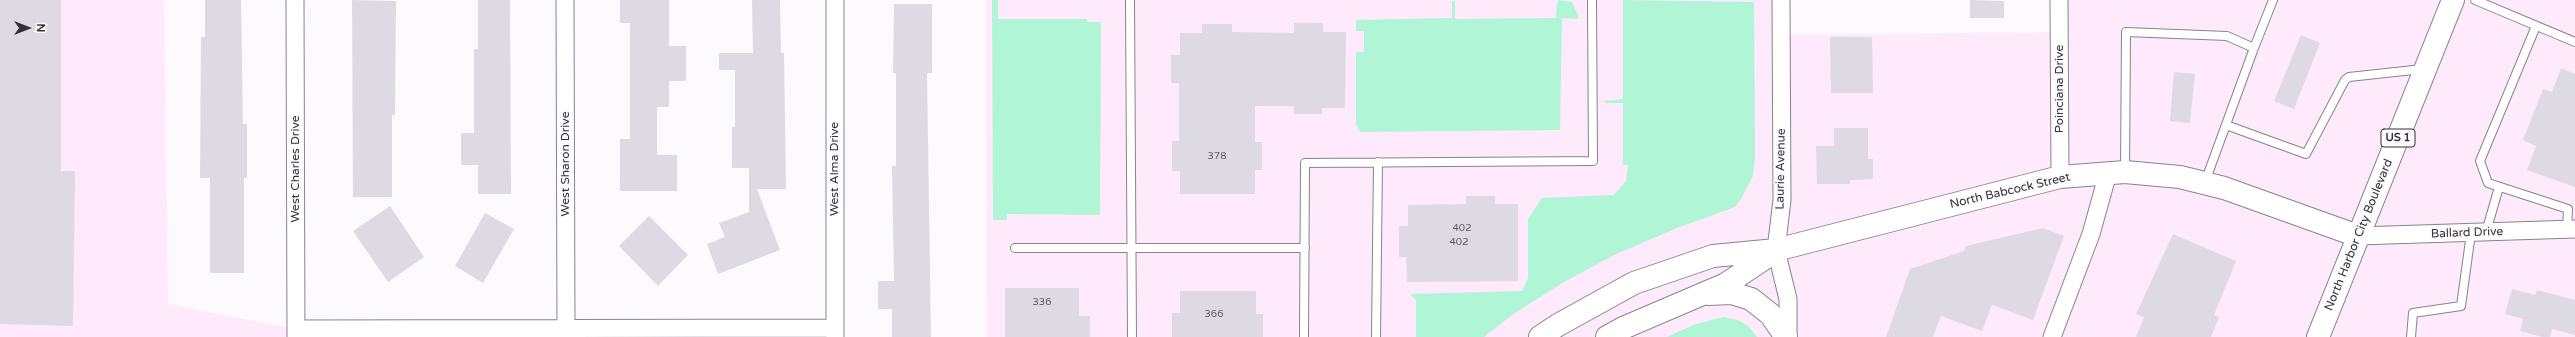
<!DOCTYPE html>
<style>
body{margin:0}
#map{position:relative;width:2575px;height:337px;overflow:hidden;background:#fcfaff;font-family:"Varela Round",sans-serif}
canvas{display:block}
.north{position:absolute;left:8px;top:8px;width:40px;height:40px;-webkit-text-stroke:3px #fcfaff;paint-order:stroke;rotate:90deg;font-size:11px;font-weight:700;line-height:16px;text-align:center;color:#323135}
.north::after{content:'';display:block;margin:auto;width:14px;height:18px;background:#323135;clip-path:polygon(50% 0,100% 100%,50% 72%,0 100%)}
</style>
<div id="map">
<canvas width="2575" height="337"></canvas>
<div class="north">N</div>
</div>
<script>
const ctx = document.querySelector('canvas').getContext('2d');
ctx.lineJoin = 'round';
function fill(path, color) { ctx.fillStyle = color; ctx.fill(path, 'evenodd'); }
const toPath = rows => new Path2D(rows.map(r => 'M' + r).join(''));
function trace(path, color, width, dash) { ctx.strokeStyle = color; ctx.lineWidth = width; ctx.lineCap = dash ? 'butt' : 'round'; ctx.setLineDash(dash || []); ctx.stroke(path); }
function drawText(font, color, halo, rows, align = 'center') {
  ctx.font = font + ' "Varela Round",sans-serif'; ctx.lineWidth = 4; ctx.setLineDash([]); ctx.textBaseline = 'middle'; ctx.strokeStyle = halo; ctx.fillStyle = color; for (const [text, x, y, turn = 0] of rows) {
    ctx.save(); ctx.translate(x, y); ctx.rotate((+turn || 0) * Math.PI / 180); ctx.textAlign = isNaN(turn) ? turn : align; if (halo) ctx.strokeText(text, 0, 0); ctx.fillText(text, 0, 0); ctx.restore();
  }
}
fill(toPath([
 [0,0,164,0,168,304,296,329,296,337,0,337],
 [986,0,1779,0,1779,35,2059,32,2059,0,2575,0,2575,337,987,337]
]), '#feeafa');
fill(toPath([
 [992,0,998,0,998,19,1087,19,1087,22,1101,22,1100,215,1007,214,1007,220,993,220],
 [1559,0,1572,2,1578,15,1578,19,1562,18,1560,130,1360,132,1356,124,1356,52,1364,52,1364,31,1356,31,1356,20,1452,18,1452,1,1455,1,1455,19,1556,18,1557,3],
 [1623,0,1754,2,1755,157,1753,176,1741,199,1735,207,1677,228,1614,255,1564,282,1512,315,1484,337,1416,337,1416,300,1410,294,1522,291,1528,278,1528,219,1542,198,1614,195,1626,181,1628,165,1623,165,1623,103,1605,103,1604,101,1623,99],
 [1723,317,1738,320,1748,326,1757,337,1667,337,1693,325]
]), '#b0f5d5');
fill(toPath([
 [0,0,61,0,61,171,75,171,73,326,0,324],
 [205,0,241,0,243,124,247,124,247,178,244,178,244,273,210,273,210,178,200,178,201,37,205,37],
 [352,0,396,1,395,115,392,115,392,197,353,197],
 [478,0,510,0,511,194,478,194,478,165,461,165,461,133,474,133,474,49,478,49],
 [620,0,669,0,669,46,686,46,686,81,669,81,669,107,657,107,657,155,677,155,677,191,620,191,620,139,630,139,630,23,620,23],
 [752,0,780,0,781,53,784,53,786,189,757,189,780,250,718,274,707,244,725,237,719,223,749,212,749,168,732,168,732,127,735,127,735,70,719,70,719,53,753,53],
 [1970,0,2004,1,2004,18,1970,18],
 [894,4,932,4,932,73,927,73,931,337,892,337,892,309,878,309,878,281,894,281,892,166,896,166,896,73,893,73],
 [1294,23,1323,23,1323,32,1346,32,1345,108,1322,108,1322,114,1294,114,1294,106,1255,106,1255,142,1262,142,1262,170,1255,170,1255,194,1180,194,1180,171,1172,171,1172,141,1179,141,1179,83,1171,83,1171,55,1180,55,1180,33,1202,33,1202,24,1232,24,1232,32,1294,33],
 [2301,35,2320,43,2294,109,2274,101],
 [1830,37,1872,37,1873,93,1831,93],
 [2561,68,2575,74,2575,187,2527,170,2536,146,2523,140,2543,89,2552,92],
 [2174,72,2195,74,2190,123,2170,121],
 [1834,128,1868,128,1868,159,1873,159,1873,179,1850,180,1850,184,1817,184,1816,146,1834,146],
 [1466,196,1495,196,1495,204,1518,204,1518,281,1407,282,1406,257,1399,257,1399,226,1408,226,1408,205,1466,204],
 [390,206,424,257,388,282,353,231],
 [485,213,514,229,483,283,455,266],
 [649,216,688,255,658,286,619,246],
 [2043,228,2064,236,2033,320,1992,305,1982,331,1941,316,1933,337,1886,337,1910,269,1964,251,1966,246],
 [2173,234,2236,261,2214,315,2219,317,2211,337,2136,337,2144,317,2136,314],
 [1005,288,1079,288,1079,316,1090,316,1090,337,1005,337],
 [2512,289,2535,295,2537,290,2575,300,2575,335,2552,329,2550,337,2542,337,2520,331,2523,319,2505,314],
 [1180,291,1256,291,1256,314,1263,314,1263,337,1172,337,1172,313,1180,313]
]), '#dddae4');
const lane = toPath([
 [1130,0,1132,337],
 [2475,0,2575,42],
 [2536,26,2480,161,2488,183,2568,209,2567,230],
 [2254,48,2273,0],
 [2226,125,2306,154,2345,80,2349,77,2423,69],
 [2125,171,2126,32,2227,36,2254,48,2205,182],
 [2486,232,2499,187],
 [1015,248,1305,248],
 [1304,337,1305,163,1593,161,1592,0],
 [1376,337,1378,162],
 [2411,337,2413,313,2461,306,2471,233]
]);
const street = toPath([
 [295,0,296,337],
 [565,0,566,327],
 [835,0,835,337],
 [1781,0,1782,200,1776,250,1788,299,1788,337],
 [2059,0,2060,177],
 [2358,236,2575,229],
 [296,329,835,328],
 [2052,337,2091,234,2108,173]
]);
const secondary = toPath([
 [1708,294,1732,293,1751,299,1770,314,1786,337],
 [1540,337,1558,325,1634,283,1713,256,1776,250,2060,177,2125,172,2180,177,2224,188,2358,236],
 [1607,337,1623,328,1726,284,1774,252]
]);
const primary = toPath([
 [2318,337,2453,0]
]);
trace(lane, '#87848e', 10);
trace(street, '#87848e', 19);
trace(secondary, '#87848e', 24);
trace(primary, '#87848e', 24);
trace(lane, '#fff', 8);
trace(street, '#fff', 17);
trace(secondary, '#fff', 22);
trace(primary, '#fff', 22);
drawText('10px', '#5d5b61', null, [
 ["378",1217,156],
 ["402",1462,228],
 ["402",1459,242],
 ["336",1042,302],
 ["366",1214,314]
]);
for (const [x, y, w] of [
 [2398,138,34]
]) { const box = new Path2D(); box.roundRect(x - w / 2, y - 9, w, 18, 3); ctx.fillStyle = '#fcfaff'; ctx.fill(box); trace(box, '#323135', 1); }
drawText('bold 11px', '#323135', null, [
 ["US 1",2398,138]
]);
drawText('12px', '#323135', '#fcfaff', [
 ["Poinciana Drive",2060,89,-90],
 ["West Sharon Drive",566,164,-90],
 ["West Charles Drive",296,169,-90],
 ["West Alma Drive",835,169,-90],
 ["Laurie Avenue",1781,169,-89],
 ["North Babcock Street",2010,191,-13],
 ["Ballard Drive",2467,233,-2],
 ["North Harbor City Boulevard",2359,235,-68]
]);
</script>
